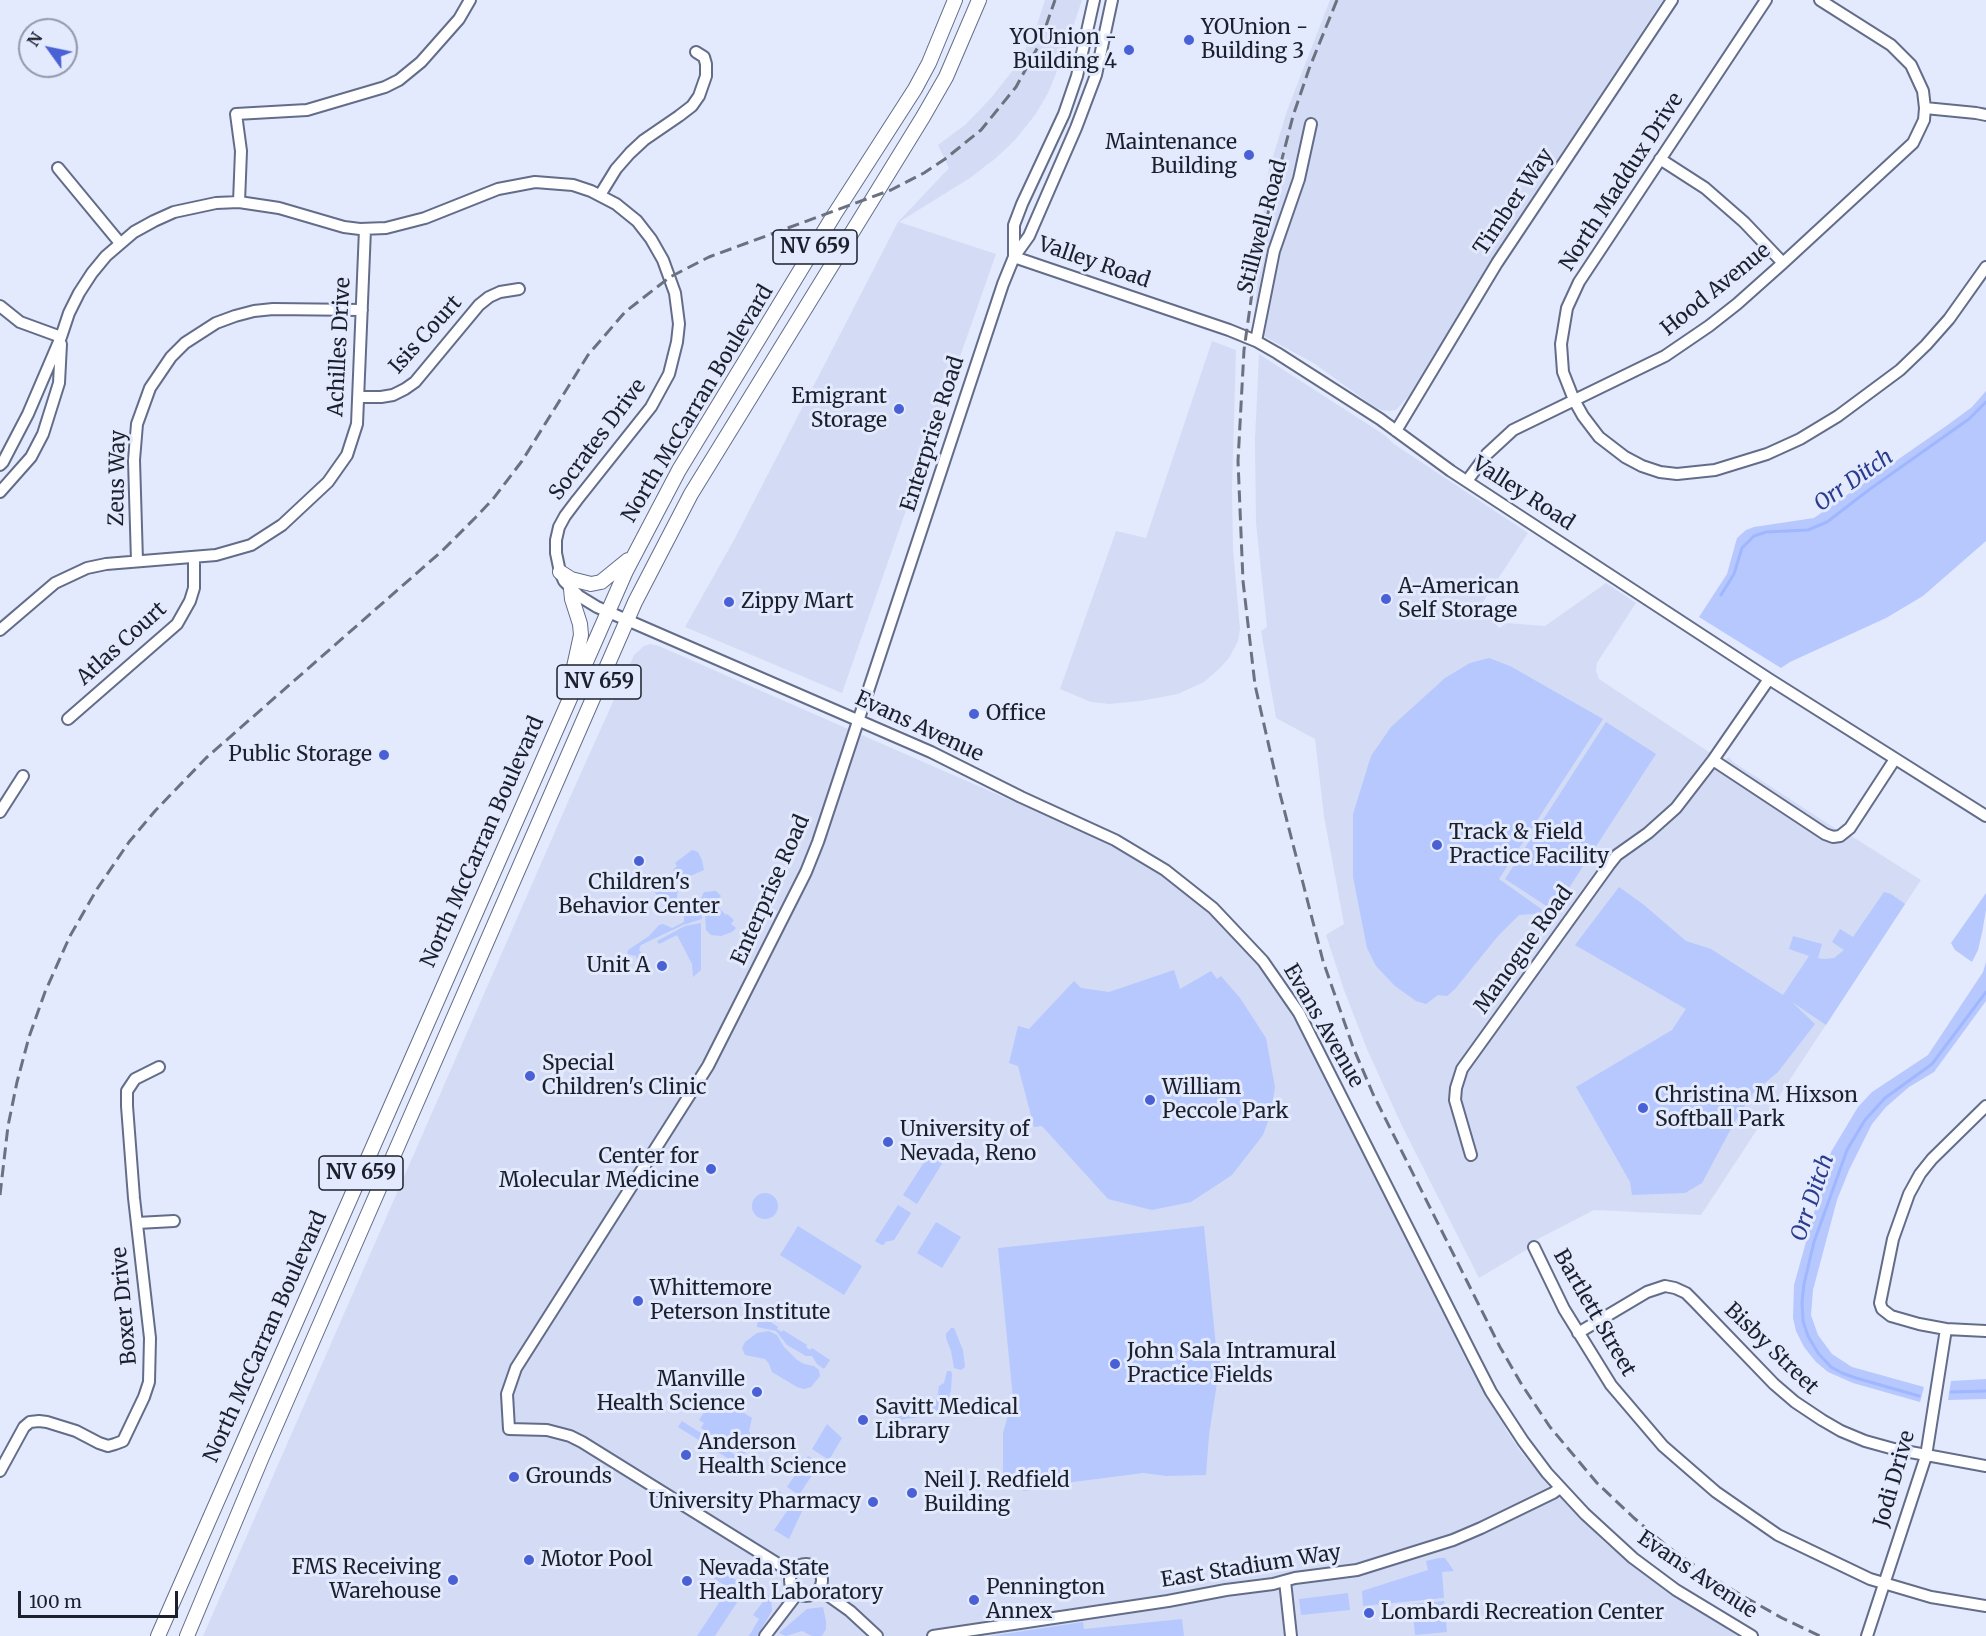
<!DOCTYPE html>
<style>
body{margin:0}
#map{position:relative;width:1986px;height:1636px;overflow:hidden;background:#e3eafe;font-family:Merriweather,serif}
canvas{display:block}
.north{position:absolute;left:18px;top:18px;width:60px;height:60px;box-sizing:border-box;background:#e3eafe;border:2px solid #9399aa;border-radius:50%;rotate:303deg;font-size:16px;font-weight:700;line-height:24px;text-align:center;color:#1c202c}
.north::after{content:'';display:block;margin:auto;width:21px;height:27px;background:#4961d5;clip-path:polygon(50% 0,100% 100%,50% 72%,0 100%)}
.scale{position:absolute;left:18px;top:1591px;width:160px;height:27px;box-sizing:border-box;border:3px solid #1c202c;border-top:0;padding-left:8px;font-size:18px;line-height:21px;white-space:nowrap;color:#1c202c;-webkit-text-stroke:4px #e3eafe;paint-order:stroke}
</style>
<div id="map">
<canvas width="1986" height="1636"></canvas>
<div class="north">N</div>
<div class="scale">100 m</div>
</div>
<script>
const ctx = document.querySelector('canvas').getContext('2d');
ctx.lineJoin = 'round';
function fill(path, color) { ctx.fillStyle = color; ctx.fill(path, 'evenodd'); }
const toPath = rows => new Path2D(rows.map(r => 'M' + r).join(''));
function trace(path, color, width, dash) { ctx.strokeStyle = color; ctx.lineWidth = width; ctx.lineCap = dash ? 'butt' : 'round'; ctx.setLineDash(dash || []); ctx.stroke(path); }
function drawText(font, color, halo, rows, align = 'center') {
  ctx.font = font + ' Merriweather,serif'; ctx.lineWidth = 6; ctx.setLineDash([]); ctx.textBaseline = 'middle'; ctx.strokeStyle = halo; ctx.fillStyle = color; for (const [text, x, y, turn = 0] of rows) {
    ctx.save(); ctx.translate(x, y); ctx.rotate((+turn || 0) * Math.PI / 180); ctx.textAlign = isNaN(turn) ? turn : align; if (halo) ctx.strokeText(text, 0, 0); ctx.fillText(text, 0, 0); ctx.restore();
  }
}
fill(toPath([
 [1045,0,1082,0,1064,54,1048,93,1035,115,1015,140,996,158,970,178,899,222,996,254,842,693,685,627,734,540,898,222,949,168,938,145,965,125,991,98,1017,65,1036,28],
 [1330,0,1663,0,1500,246,1408,397,1396,410,1390,411,1381,410,1373,406,1315,364,1253,330,1267,176,1287,111],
 [1212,341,1236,350,1232,487,1233,549,1240,629,1238,641,1229,658,1219,669,1204,682,1178,694,1140,701,1109,704,1091,702,1060,689,1116,531,1146,538],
 [1259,354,1386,436,1394,444,1528,533,1481,605,1499,628,1507,623,1545,626,1606,583,1636,603,1597,663,1596,671,1599,679,1709,752,1724,761,1729,757,1733,762,1836,829,1853,837,1921,880,1701,1215,1594,1210,1538,1239,1526,1250,1479,1278,1402,1126,1367,1049,1344,990,1326,935,1344,924,1324,816,1315,739,1276,718,1261,631,1267,627,1256,523,1255,439],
 [650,644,659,646,1099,839,1154,870,1181,890,1216,920,1251,956,1288,1008,1324,1075,1469,1366,1494,1409,1500,1415,1506,1430,1520,1451,1553,1490,1605,1543,1647,1577,1738,1636,203,1636,571,795,634,655,644,646]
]), '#d3dcf4');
fill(toPath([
 [1986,391,1986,541,1923,596,1886,618,1790,662,1781,668,1699,617,1727,574,1737,538,1746,530,1754,527,1814,518,1949,424,1972,407],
 [1489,658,1510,666,1603,719,1499,879,1547,913,1519,915,1498,936,1455,989,1447,996,1438,995,1426,1004,1416,1001,1395,986,1376,966,1367,948,1353,877,1353,814,1371,756,1391,727,1445,678,1470,663],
 [1606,722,1656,754,1554,911,1505,879],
 [692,850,698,852,702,860,704,870,690,876,677,876,673,870,677,866,675,863],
 [674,878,678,889,677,897,674,904,670,904,661,900,653,890,663,881,666,885],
 [1619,887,1644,905,1686,941,1711,949,1783,995,1809,956,1789,949,1793,936,1822,944,1818,958,1824,959,1834,958,1844,950,1832,942,1840,929,1853,937,1884,892,1891,894,1905,904,1826,1025,1792,1002,1815,1024,1778,1072,1753,1093,1734,1123,1702,1183,1685,1193,1632,1195,1630,1182,1576,1087,1672,1030,1686,1009,1575,945],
 [716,891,721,896,715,904,726,915,727,914,734,920,731,924,736,928,732,932,721,936,711,935,706,930,705,911,701,898,704,892],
 [1986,893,1986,910,1982,933,1978,950,1972,962,1955,950,1951,943],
 [697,900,701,908,702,919,683,925,641,945,639,949,647,963,639,967,636,956,627,954,628,950,649,936,659,925,663,924,672,928,684,922,684,907],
 [701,923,701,970,693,977,692,964,677,935,659,944,657,941,685,926],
 [1986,962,1986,1001,1934,1072,1909,1087,1886,1107,1872,1124,1849,1170,1837,1200,1813,1290,1811,1315,1818,1335,1832,1354,1852,1367,1924,1387,1920,1402,1853,1383,1828,1372,1816,1362,1804,1347,1796,1331,1793,1318,1794,1285,1831,1152,1858,1107,1872,1092,1928,1055,1983,972],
 [1174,970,1180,989,1211,971,1217,979,1221,976,1240,998,1266,1038,1275,1087,1271,1113,1263,1135,1232,1175,1191,1202,1152,1210,1108,1199,1042,1126,1034,1127,1018,1066,1009,1063,1018,1026,1029,1029,1074,981,1081,988,1109,992],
 [930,1153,943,1162,917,1204,903,1195],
 '752 1206a13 13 0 1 1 26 0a13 13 0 1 1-26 0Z',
 [898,1205,911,1213,894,1240,885,1242,885,1244,882,1245,875,1241],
 [936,1222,961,1237,942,1268,917,1253],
 [798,1226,862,1266,844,1295,780,1255],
 [1204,1226,1217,1357,1221,1357,1209,1435,1206,1475,1166,1476,1143,1473,1058,1484,1049,1487,1024,1491,1003,1482,1003,1433,1013,1398,998,1248],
 [762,1316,778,1327,777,1329,782,1332,783,1330,807,1345,806,1347,810,1350,812,1348,830,1360,824,1369,817,1364,812,1356,806,1356,787,1345,776,1331,757,1327,757,1324],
 [951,1328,954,1328,963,1350,965,1367,961,1370,954,1368,951,1351,946,1338,946,1334],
 [769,1331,777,1335,784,1347,797,1360,804,1364,814,1366,819,1370,820,1376,811,1387,804,1389,797,1387,772,1372,769,1364,765,1359,745,1355,742,1348,745,1342,757,1333],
 [947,1371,951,1371,952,1374,951,1390,948,1400,939,1412,933,1415,905,1419,889,1424,889,1422,900,1414,931,1404,932,1402,937,1399,939,1386,944,1383],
 [1986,1379,1986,1399,1948,1400,1951,1381],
 [715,1395,752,1418,749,1431,754,1440,743,1456,701,1428,704,1423,699,1420],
 [682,1421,740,1458,737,1464,678,1427],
 [827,1424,842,1438,829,1460,812,1449],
 [808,1456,820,1463,799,1495,787,1487],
 [776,1489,804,1507,789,1539,774,1530,792,1504,774,1493],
 [1439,1558,1445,1558,1454,1571,1442,1572,1444,1598,1363,1606,1362,1591,1428,1570,1426,1561],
 [715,1567,747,1587,715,1636,697,1636,729,1588,709,1575],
 [1348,1593,1350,1610,1301,1615,1299,1599],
 [768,1595,771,1597,772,1611,757,1636,749,1636,759,1619,753,1615],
 [1444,1601,1447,1632,1415,1635,1412,1604],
 [823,1607,826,1621,826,1629,822,1636,812,1636,802,1631,786,1636,779,1633,807,1609],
 [1182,1619,1184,1636,991,1636,1083,1622,1084,1629]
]), '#b6c8fe');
trace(toPath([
 [1721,595,1734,574,1742,548,1754,536,1766,532,1808,530,1827,522,1870,489,1969,419,1986,402],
 [1951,1392,1986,1391],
 [1919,1396,1856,1378,1842,1373,1831,1367,1818,1353,1808,1336,1803,1321,1802,1302,1804,1284,1814,1242,1847,1150,1865,1120,1885,1098,1932,1064,1986,992]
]), '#a0b7ff', 3);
const minor = toPath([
 [1766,0,1579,282,1567,308,1561,344,1563,372,1574,400,1583,416,1599,437,1625,457,1642,466,1660,472,1677,474,1715,470,1767,454,1800,439,1838,416,1900,370,1926,345,1949,319,1986,267],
 [1925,108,1976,113,1986,115],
 [1660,159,1705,188,1744,222,1783,263],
 [58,168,120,243],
 [600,195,616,169,630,153,644,140,679,116,692,106,699,96,706,76,706,64,704,57,696,52],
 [239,202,241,151,236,114,307,110,385,87,399,80,421,62,459,19,470,0],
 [1014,257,1229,330,1256,341,1277,353,1380,419,1451,471,1769,679,1986,816],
 [1014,257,1014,225,1022,204,1064,114,1077,76,1094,0],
 [0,306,20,322,61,337],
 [1256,341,1274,251,1299,179,1311,124],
 [359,397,381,397,393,395,405,389,415,382,479,305,489,297,500,292,519,289],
 [1396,431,1497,263,1672,0],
 [0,465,3,462,28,414,61,337,69,313,79,293,92,273,106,256,134,232,154,221,174,212,216,203,239,202,279,208,344,227,360,229,386,228,425,218,498,189,535,182,573,185,591,191,616,204,637,221,651,239,663,260,675,293,679,324,677,342,669,374,651,407,577,500,565,516,559,527,556,540,556,553,560,572,564,581,579,596,597,607,931,752,1021,797,1115,840,1165,870,1213,908,1263,961,1299,1013,1473,1357,1491,1392,1523,1441,1547,1473,1585,1514,1633,1558,1676,1590,1752,1636],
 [1467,481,1487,454,1513,430,1665,356,1709,326,1737,304,1783,263,1913,143,1924,120,1925,108,1923,91,1911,65,1891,45,1820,0],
 [0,492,31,457,43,434,59,383,61,344],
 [137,561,134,460,137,424,150,388,171,357,185,343,216,323,235,316,254,311,273,309,362,310],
 [0,630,55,583,87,568,106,564,216,555,251,545,282,525,328,482,347,455,357,424,365,229],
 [68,719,177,624,190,601,194,588,194,557],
 [1713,760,1825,834,1833,837,1840,836,1850,828,1895,759],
 [0,812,23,776],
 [1986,1106,1932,1159,1920,1174,1909,1194,1893,1239,1880,1303,1882,1309,1891,1316,1919,1324,1946,1329,1986,1331],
 [1471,1155,1455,1100,1456,1088,1462,1069,1609,865,1617,855,1648,833,1676,808,1713,760,1769,679],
 [137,1223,174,1221],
 [1534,1247,1564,1309,1611,1385,1663,1446,1716,1492,1778,1535,1870,1579,1931,1597,1986,1606],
 [1578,1333,1647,1292,1665,1286,1675,1288,1686,1293,1694,1301,1774,1384,1795,1402,1822,1420,1841,1431,1865,1441,1894,1449,1986,1466],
 [0,1471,24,1427,30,1422,39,1421,47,1422,76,1431,99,1443,108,1446,115,1444,123,1441,144,1397,149,1382,150,1338,134,1198,127,1106,127,1091,135,1079,159,1067],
 '790 1580a16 16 0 1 1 32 0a16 16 0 1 1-32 0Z',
 [791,1572,582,1442,570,1436,547,1430,509,1429,507,1394,516,1368,708,1066,806,872,818,842,1003,284,1014,257,1029,236,1076,128,1096,75,1112,0],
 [1285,1581,1291,1636],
 [819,1589,850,1611,877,1636],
 [765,1636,797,1594],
 [933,1636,1168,1601,1226,1590,1273,1584,1295,1578,1357,1570,1453,1540,1481,1528,1553,1493,1560,1488],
 [1867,1636,1926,1456,1946,1329]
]);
const major = toPath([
 [560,572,571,579,591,584,601,582,628,560],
 [571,589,572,599,580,624,581,635,572,676],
 [158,1636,626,571,679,470,834,215,915,89,929,63,955,0],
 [187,1636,262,1457,635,602,691,494,923,117,946,77,979,0]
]);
trace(minor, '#636d8a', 14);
trace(major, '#636d8a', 16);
trace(minor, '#fff', 10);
trace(major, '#fff', 14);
trace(toPath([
 [1337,0,1309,69,1293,116,1264,229,1252,293,1244,350,1238,461,1243,581,1255,685,1278,786,1323,961,1353,1047,1373,1094,1500,1347,1522,1385,1550,1427,1597,1483,1634,1518,1667,1546,1705,1573,1741,1595,1782,1618,1820,1636],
 [0,1195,8,1126,17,1082,29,1037,45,992,70,936,97,889,129,842,155,811,206,758,442,551,476,517,493,499,522,461,588,355,625,312,670,277,709,257,891,190,924,173,945,159,981,130,1016,87,1040,43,1055,0]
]), '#6c7180', 3, [12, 6]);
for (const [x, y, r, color] of [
 [1189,40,6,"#4961d5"],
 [1129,50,6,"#4961d5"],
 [1249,155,6,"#4961d5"],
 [899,409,6,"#4961d5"],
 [1386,599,6,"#4961d5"],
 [729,602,6,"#4961d5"],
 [974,714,6,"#4961d5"],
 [384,755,6,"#4961d5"],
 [1437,845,6,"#4961d5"],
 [639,861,6,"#4961d5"],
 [662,966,6,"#4961d5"],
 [530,1076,6,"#4961d5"],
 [1150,1100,6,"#4961d5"],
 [1643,1108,6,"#4961d5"],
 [888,1142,6,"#4961d5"],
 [711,1169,6,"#4961d5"],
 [638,1301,6,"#4961d5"],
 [1115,1364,6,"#4961d5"],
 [757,1392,6,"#4961d5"],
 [863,1420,6,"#4961d5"],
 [686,1455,6,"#4961d5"],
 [514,1477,6,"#4961d5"],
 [912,1493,6,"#4961d5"],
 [873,1502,6,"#4961d5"],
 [529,1560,6,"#4961d5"],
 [453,1580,6,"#4961d5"],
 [687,1581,6,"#4961d5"],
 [974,1600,6,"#4961d5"],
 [1369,1613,6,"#4961d5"]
]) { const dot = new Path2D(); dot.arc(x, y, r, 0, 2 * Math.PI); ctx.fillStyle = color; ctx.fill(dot); trace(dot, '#e3eafe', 2); }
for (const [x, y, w] of [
 [815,247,84],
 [599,682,84],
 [361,1173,84]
]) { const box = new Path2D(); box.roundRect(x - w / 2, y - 17, w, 34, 4.5); ctx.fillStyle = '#e3eafe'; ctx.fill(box); trace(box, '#1c202c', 1.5); }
drawText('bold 20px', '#1c202c', null, [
 ["NV 659",815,247],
 ["NV 659",599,682],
 ["NV 659",361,1173]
]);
drawText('21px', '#1c202c', '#e3eafe', [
 ["YOUnion -",1201,28],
 ["Building 3",1201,52],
 ["YOUnion -",1117,38,"right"],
 ["Building 4",1117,62,"right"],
 ["Maintenance",1237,143,"right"],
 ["Building",1237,167,"right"],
 ["Emigrant",887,397,"right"],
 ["Storage",887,421,"right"],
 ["A-American",1398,587],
 ["Self Storage",1398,611],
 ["Zippy Mart",741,602],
 ["Office",986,714],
 ["Public Storage",372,755,"right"],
 ["Track & Field",1449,833],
 ["Practice Facility",1449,857],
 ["Children's",639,883,"center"],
 ["Behavior Center",639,907,"center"],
 ["Unit A",650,966,"right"],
 ["Special",542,1064],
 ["Children's Clinic",542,1088],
 ["William",1162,1088],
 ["Peccole Park",1162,1112],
 ["Christina M. Hixson",1655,1096],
 ["Softball Park",1655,1120],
 ["University of",900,1130],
 ["Nevada, Reno",900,1154],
 ["Center for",699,1157,"right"],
 ["Molecular Medicine",699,1181,"right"],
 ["Whittemore",650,1289],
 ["Peterson Institute",650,1313],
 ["John Sala Intramural",1127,1352],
 ["Practice Fields",1127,1376],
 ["Manville",745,1380,"right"],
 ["Health Science",745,1404,"right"],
 ["Savitt Medical",875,1408],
 ["Library",875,1432],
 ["Anderson",698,1443],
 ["Health Science",698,1467],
 ["Grounds",526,1477],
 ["Neil J. Redfield",924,1481],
 ["Building",924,1505],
 ["University Pharmacy",861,1502,"right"],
 ["Motor Pool",541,1560],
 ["FMS Receiving",441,1568,"right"],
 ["Warehouse",441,1592,"right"],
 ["Nevada State",699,1569],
 ["Health Laboratory",699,1593],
 ["Pennington",986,1588],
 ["Annex",986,1612],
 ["Lombardi Recreation Center",1381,1613]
], 'left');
drawText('21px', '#1c202c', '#e3eafe', [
 ["North Maddux Drive",1622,182,-57],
 ["Timber Way",1514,202,-56],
 ["Stillwell Road",1263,227,-75],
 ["Valley Road",1094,263,19],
 ["Hood Avenue",1716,290,-39],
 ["Isis Court",426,335,-48],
 ["Achilles Drive",340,347,-87],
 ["North McCarran Boulevard",698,404,-59],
 ["Enterprise Road",933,434,-72],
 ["Socrates Drive",598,440,-53],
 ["Zeus Way",118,478,-89],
 ["Valley Road",1523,494,33],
 ["Atlas Court",122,644,-42],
 ["Evans Avenue",919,727,25],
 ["North McCarran Boulevard",483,842,-66],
 ["Enterprise Road",771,890,-66],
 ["Manogue Road",1524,950,-54],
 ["Evans Avenue",1323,1026,60],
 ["Boxer Drive",125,1306,-95],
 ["Bartlett Street",1594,1313,60],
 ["North McCarran Boulevard",266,1337,-66],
 ["Bisby Street",1771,1349,44],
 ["Jodi Drive",1895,1479,-74],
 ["East Stadium Way",1251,1567,-9],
 ["Evans Avenue",1697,1575,34]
]);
drawText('italic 22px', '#2b3b8d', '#e3eafe', [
 ["Orr Ditch",1854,481,-35],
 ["Orr Ditch",1813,1198,-71]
]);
</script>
